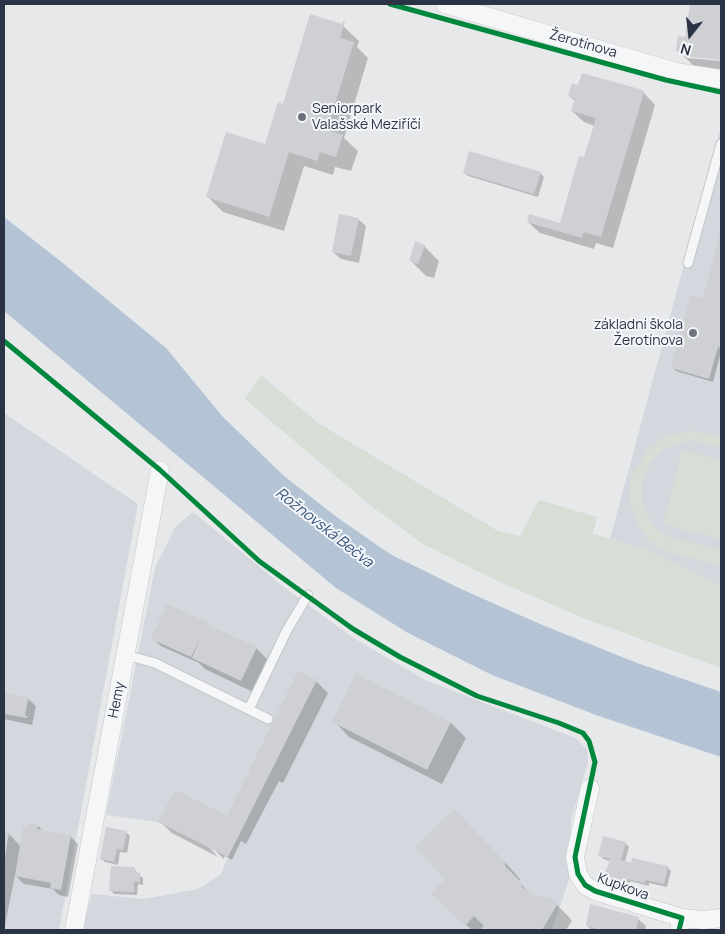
<!DOCTYPE html>
<meta charset="utf-8">
<style>
body{margin:0}
#map{position:relative;width:725px;height:934px;overflow:hidden;background:#e6e8ea;font-family:Manrope,sans-serif}
canvas{display:block}
.frame{position:absolute;inset:0;border:5px solid #2b3445;pointer-events:none}
.north{position:absolute;left:665px;top:10px;width:50px;height:50px;-webkit-text-stroke:4px #f4f6f9;paint-order:stroke;rotate:196deg;font-size:14px;font-weight:700;line-height:20px;text-align:center;color:#2b3445}
.north::after{content:'';display:block;margin:auto;width:18px;height:22px;background:#2b3445;clip-path:polygon(50% 0,100% 100%,50% 72%,0 100%)}
</style>
<div id="map">
<canvas width="725" height="934"></canvas>
<div class="frame"></div>
<div class="north">N</div>
</div>
<script>
const ctx = document.querySelector('canvas').getContext('2d');
ctx.lineJoin = 'round';
function fill(path, color) { ctx.fillStyle = color; ctx.fill(path, 'evenodd'); }
const toPath = rows => new Path2D(rows.map(r => 'M' + r).join(''));
function trace(path, color, width, dash) { ctx.strokeStyle = color; ctx.lineWidth = width; ctx.lineCap = dash ? 'butt' : 'round'; ctx.setLineDash(dash || []); ctx.stroke(path); }
function drawText(font, color, halo, rows, align = 'center') {
  ctx.font = font + ' Manrope,sans-serif'; ctx.lineWidth = 4; ctx.setLineDash([]); ctx.textBaseline = 'middle'; ctx.strokeStyle = halo; ctx.fillStyle = color; for (const [text, x, y, turn = 0] of rows) {
    ctx.save(); ctx.translate(x, y); ctx.rotate((+turn || 0) * Math.PI / 180); ctx.textAlign = isNaN(turn) ? turn : align; if (halo) ctx.strokeText(text, 0, 0); ctx.fillText(text, 0, 0); ctx.restore();
  }
}
fill(toPath([
 [721,127,721,586,645,549,610,539],
 [4,413,138,504,59,930,4,930],
 [193,512,285,588,352,637,425,680,575,738,587,749,588,762,571,820,571,874,552,929,554,930,82,930,92,894,144,899,198,889,221,874,228,857,158,822,106,815,155,568,175,527]
]), '#d4d7dd');
fill(toPath([
 [261,375,318,423,498,531,520,536,539,500,597,517,593,534,645,549,721,586,721,668,583,618,489,577,423,544,371,506,245,399],
 [688,431,699,432,721,437,721,448,696,441,685,441,664,449,654,459,644,473,641,500,645,511,657,529,670,537,721,550,721,566,674,554,660,548,649,541,639,528,630,505,629,492,631,481,634,472,648,450,667,435],
 [682,450,721,460,721,539,663,524]
]), '#d6ded6');
fill(toPath([
 [4,217,59,260,166,348,223,417,284,476,338,518,390,554,461,589,540,624,637,663,721,692,721,757,596,715,492,675,408,633,336,588,4,311]
]), '#b4c4d5');
fill(toPath([
 [691,4,721,4,721,59,688,55,688,58,721,61,721,70,695,67,677,50,686,38],
 [343,26,359,41,357,47,368,58,344,138,358,151,351,171,335,167,333,175,304,166,284,231,223,212,208,197,266,146,284,105],
 [642,91,655,105,613,248,596,243,594,249,540,233,528,222,561,225,595,126,584,122,572,111,575,101,569,96],
 [464,172,540,173,544,177,538,197,468,176],
 [358,219,366,226,359,263,341,259,333,252],
 [721,233,721,352,713,382,676,371,673,368,707,301,715,256],
 [424,246,439,261,434,278,426,276,411,261],
 [206,623,211,628,256,648,268,660,253,692,205,669,199,663,161,646,153,639],
 [357,675,451,723,466,738,442,784,349,737,334,721],
 [316,681,328,693,283,783,279,781,246,844,241,841,232,860,225,856,224,859,209,844,207,845,218,857,172,833,160,822,227,817],
 [4,694,28,699,36,706,32,725,4,719],
 [38,826,43,831,70,836,78,844,68,897,59,895,53,889,24,884,15,875,4,930,4,834,9,834,21,847],
 [126,832,130,836,127,853,120,852,118,865,105,862,101,859],
 [625,843,629,847,625,862,667,867,671,871,667,887,649,883,649,886,630,881,627,894,606,887,610,861,603,859,600,855],
 [501,858,520,879,519,882,532,896,552,900,568,916,572,921,566,930,472,930,448,909],
 [134,868,138,874,143,878,143,885,138,884,137,895,114,894,111,890],
 [638,919,646,926,645,930,592,930,587,926]
]), '#0003');
fill(toPath([
 [690,4,721,4,721,60,682,56,683,52,676,51,678,36,685,37],
 [310,14,342,24,343,21,345,21,340,38,354,42,327,130,343,135,336,157,320,152,317,161,289,152,269,217,206,197,226,132,265,144,278,102,283,104],
 [582,73,643,90,644,92,601,237,584,232,582,238,527,222,529,214,560,223,579,156,584,157,596,118,571,111,575,98,568,96,572,83,578,85],
 [469,151,541,172,534,194,463,173],
 [339,214,359,218,351,256,332,252],
 [721,230,721,348,718,347,709,379,671,368,690,295,703,298],
 [415,241,425,245,418,264,409,261],
 [167,604,207,622,206,624,257,647,241,681,192,658,200,638,191,657,151,639],
 [298,671,317,680,228,857,158,822,175,790,227,816],
 [356,674,451,722,427,770,332,722],
 [4,692,31,698,31,700,28,699,25,716,28,716,27,718,4,714],
 [454,809,505,862,505,866,522,883,521,886,531,894,553,899,557,905,542,930,480,930,484,926,474,916,466,925,431,894,445,879,415,847],
 [29,823,38,825,37,829,71,835,61,890,50,888,51,883,15,876,23,826,28,827],
 [106,827,127,831,123,850,117,849,114,862,100,859],
 [4,832,9,833,5,857,4,857],
 [603,836,626,842,621,860,631,863,632,858,668,866,664,884,646,880,645,883,627,879,624,891,601,884,610,859,598,856],
 [111,866,135,867,135,872,140,873,140,882,134,881,134,892,109,891],
 [590,904,639,917,636,930,600,930,586,926]
]), '#ced0d3');
const service = toPath([
 [688,263,721,144],
 [126,655,155,663,268,719],
 [249,709,287,630,308,595]
]);
const minor = toPath([
 [445,4,676,72,721,79],
 [590,788,575,857,578,874,585,885,595,891,682,918,679,930],
 [682,918,704,920,721,918],
 [74,930,160,470]
]);
trace(service, '#c4c6c8', 11);
trace(minor, '#c4c6c8', 19);
trace(service, '#f5f6f7', 9);
trace(minor, '#f5f6f7', 18);
trace(toPath([
 [390,4,666,80,721,92],
 [4,341,160,470,259,561,353,629,400,657,477,696,559,723,583,733,589,741,595,762,575,857,578,874,585,885,595,891,682,918,679,930]
]), '#00873e', 5);
for (const [x, y, r, color] of [
 [302,117,5,"#6c737f"],
 [693,333,5,"#6c737f"]
]) { const dot = new Path2D(); dot.arc(x, y, r, 0, 2 * Math.PI); ctx.fillStyle = color; ctx.fill(dot); trace(dot, '#f4f6f9', 2); }
drawText('14px', '#2b3445', '#f4f6f9', [
 ["Žerotínova",583,44,16],
 ["Hemy",117,700,-79],
 ["Kupkova",623,887,20]
]);
drawText('14px', '#2b3445', '#f4f6f9', [
 ["Seniorpark",312,109],
 ["Valašské Meziříčí",312,125],
 ["základní škola",683,325,"right"],
 ["Žerotínova",683,341,"right"]
], 'left');
drawText('italic 15px', '#34527a', '#f4f6f9', [
 ["Rožnovská Bečva",324,528,38]
]);
</script>
